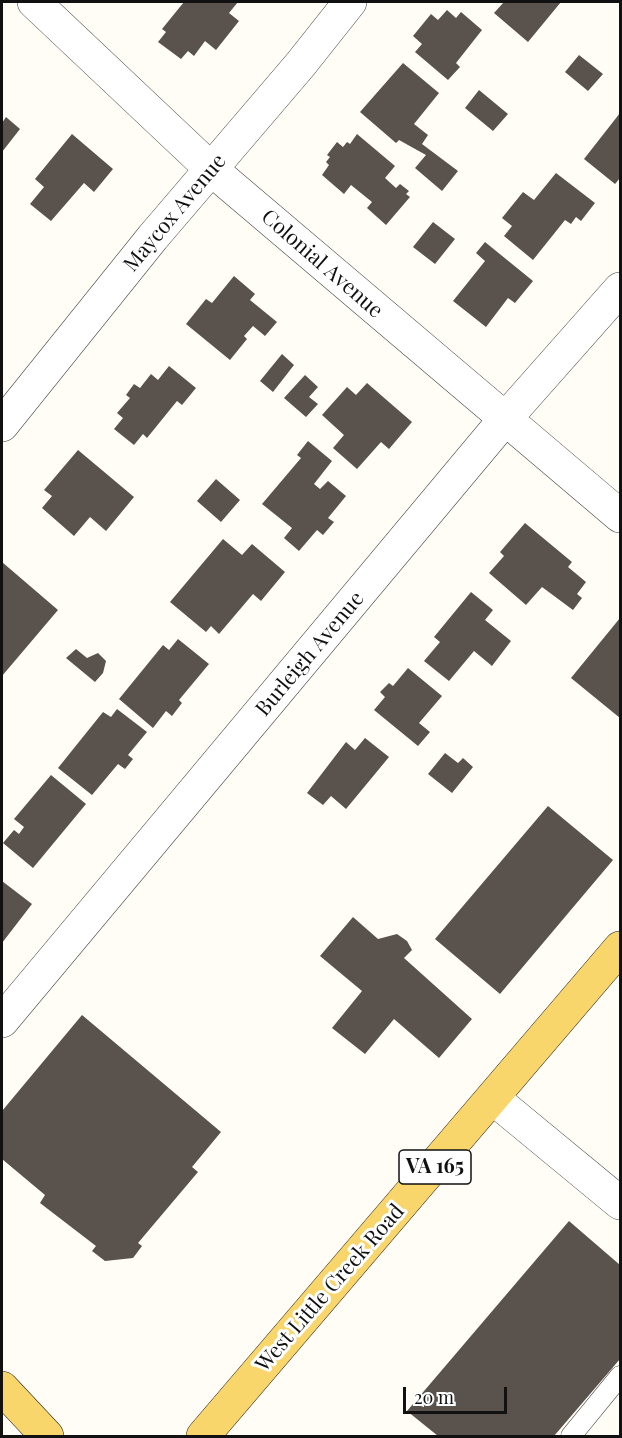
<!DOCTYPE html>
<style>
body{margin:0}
#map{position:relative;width:622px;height:1438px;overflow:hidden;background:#fffdf5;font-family:"Playfair Display",serif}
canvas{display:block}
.frame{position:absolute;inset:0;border:3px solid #111;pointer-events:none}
.scale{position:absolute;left:403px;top:1387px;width:104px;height:27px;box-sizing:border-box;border:3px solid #111;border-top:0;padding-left:8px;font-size:18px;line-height:21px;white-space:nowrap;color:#111;-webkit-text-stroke:4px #fff;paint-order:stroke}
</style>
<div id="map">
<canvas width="622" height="1438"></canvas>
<div class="frame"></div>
<div class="scale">20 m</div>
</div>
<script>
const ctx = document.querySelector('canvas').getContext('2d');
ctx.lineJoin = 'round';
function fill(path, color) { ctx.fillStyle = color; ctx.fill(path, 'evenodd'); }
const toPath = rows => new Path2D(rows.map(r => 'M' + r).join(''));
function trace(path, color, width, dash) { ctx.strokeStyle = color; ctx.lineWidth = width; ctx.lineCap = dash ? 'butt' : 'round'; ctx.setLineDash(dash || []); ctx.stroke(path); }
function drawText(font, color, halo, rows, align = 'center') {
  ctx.font = font + ' "Playfair Display",serif'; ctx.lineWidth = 6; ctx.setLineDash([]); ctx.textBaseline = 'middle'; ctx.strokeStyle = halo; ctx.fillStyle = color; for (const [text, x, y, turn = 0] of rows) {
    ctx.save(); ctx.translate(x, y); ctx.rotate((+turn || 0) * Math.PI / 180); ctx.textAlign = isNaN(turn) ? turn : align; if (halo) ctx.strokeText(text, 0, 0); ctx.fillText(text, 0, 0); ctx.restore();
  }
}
fill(toPath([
 [184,2,238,2,229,13,239,21,216,50,205,41,194,56,188,51,181,59,158,42,166,32,162,29],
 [504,2,561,2,528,42,494,13],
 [447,10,456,18,461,12,482,30,456,63,460,67,448,80,415,52,422,44,413,36,431,14,438,20],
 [579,55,603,74,588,91,565,72],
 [403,63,439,93,414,124,428,135,422,144,458,171,442,191,415,168,426,155,399,140,396,143,360,112],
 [479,90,508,114,493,131,465,108],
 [620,113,620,178,615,184,584,159],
 [6,117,20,129,2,152,2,123],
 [72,134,113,169,94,192,84,183,51,221,30,204,44,187,35,179],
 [357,134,395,166,385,178,396,188,400,184,409,191,406,194,410,197,386,225,367,208,372,202,351,185,344,194,322,175,329,165,326,162,330,157,327,155,337,142,343,147,347,142,350,144],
 [556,173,595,203,581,221,576,217,571,224,565,220,533,260,504,236,512,226,502,218,523,192,534,200],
 [433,222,455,239,435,264,413,247],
 [485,242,533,281,515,303,508,298,486,327,453,301,485,261,476,253],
 [234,276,255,294,250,300,277,322,265,336,253,326,244,336,247,339,230,360,186,324,206,299,212,303],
 [282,354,294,365,273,392,260,381],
 [169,366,196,388,182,405,177,401,147,438,143,434,134,445,114,429,123,418,117,413,130,398,126,395,134,384,140,388,151,374,158,380],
 [305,375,318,387,309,397,318,404,306,417,284,398],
 [367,383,412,422,389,449,381,442,357,469,333,448,344,435,322,415,347,387,356,395],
 [308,441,332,461,314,484,320,489,328,481,346,496,328,518,334,522,323,535,317,530,299,551,284,538,292,528,262,504,301,458,297,455],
 [78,450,134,497,106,531,90,517,74,536,42,508,52,496,44,490],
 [216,479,240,500,221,522,197,501],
 [525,523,572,562,568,567,586,582,577,594,582,598,573,610,542,587,526,605,489,573,504,556,500,552],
 [223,539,242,555,252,544,285,572,261,601,253,594,219,634,211,626,206,632,170,602],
 [2,562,58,610,2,676],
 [471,592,493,610,485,620,511,641,492,666,474,651,449,681,424,661,440,642,434,637],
 [620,618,620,718,571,678],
 [178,639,209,664,179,700,182,703,172,716,166,711,153,728,119,699,163,645,169,650],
 [76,649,87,658,98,653,106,661,103,673,95,682,66,658],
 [408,668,442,696,419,723,430,732,418,746,374,710,385,697,380,692,389,683,393,686],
 [117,709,147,732,128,755,133,759,125,769,118,764,92,795,58,768,103,712,111,717],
 [365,738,389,757,346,809,331,796,323,805,307,793,346,742,355,750],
 [445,753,458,763,463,758,473,767,452,793,428,774],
 [51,775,86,804,33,868,3,843,14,830,19,834,24,827,14,819],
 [548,806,613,860,500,994,435,939],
 [2,881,32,904,2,943],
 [353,917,378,939,397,934,407,941,412,950,404,958,472,1019,439,1058,394,1019,365,1054,332,1028,362,991,320,956],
 [82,1015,221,1132,192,1167,198,1172,138,1243,142,1246,133,1258,105,1261,92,1251,96,1246,40,1203,45,1195,2,1159,2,1111],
 [569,1221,620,1265,620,1359,554,1436,438,1436,407,1411]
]), '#5a524d');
const service = toPath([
 [571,1436,620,1376]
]);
const minor = toPath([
 [34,2,211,169,620,516],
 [2,425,153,237,300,65,350,2],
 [2,1021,505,419,620,289],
 [494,1099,620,1203]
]);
const primary = toPath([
 [2,1388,47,1436],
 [203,1436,620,948]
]);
trace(service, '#444', 21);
trace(minor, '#444', 34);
trace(primary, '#222', 34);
trace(service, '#fff', 20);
trace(minor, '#fff', 33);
trace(primary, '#f9d66b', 33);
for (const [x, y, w] of [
 [435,1167,72]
]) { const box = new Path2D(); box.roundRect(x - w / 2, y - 17, w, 34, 4.5); ctx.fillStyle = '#fff'; ctx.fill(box); trace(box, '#111', 1.5); }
drawText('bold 20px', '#111', null, [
 ["VA 165",435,1167]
]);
drawText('21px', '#111', '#fff', [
 ["Maycox Avenue",175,213,-50],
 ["Colonial Avenue",322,264,41],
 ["Burleigh Avenue",310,654,-50],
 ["West Little Creek Road",330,1288,-49]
]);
</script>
